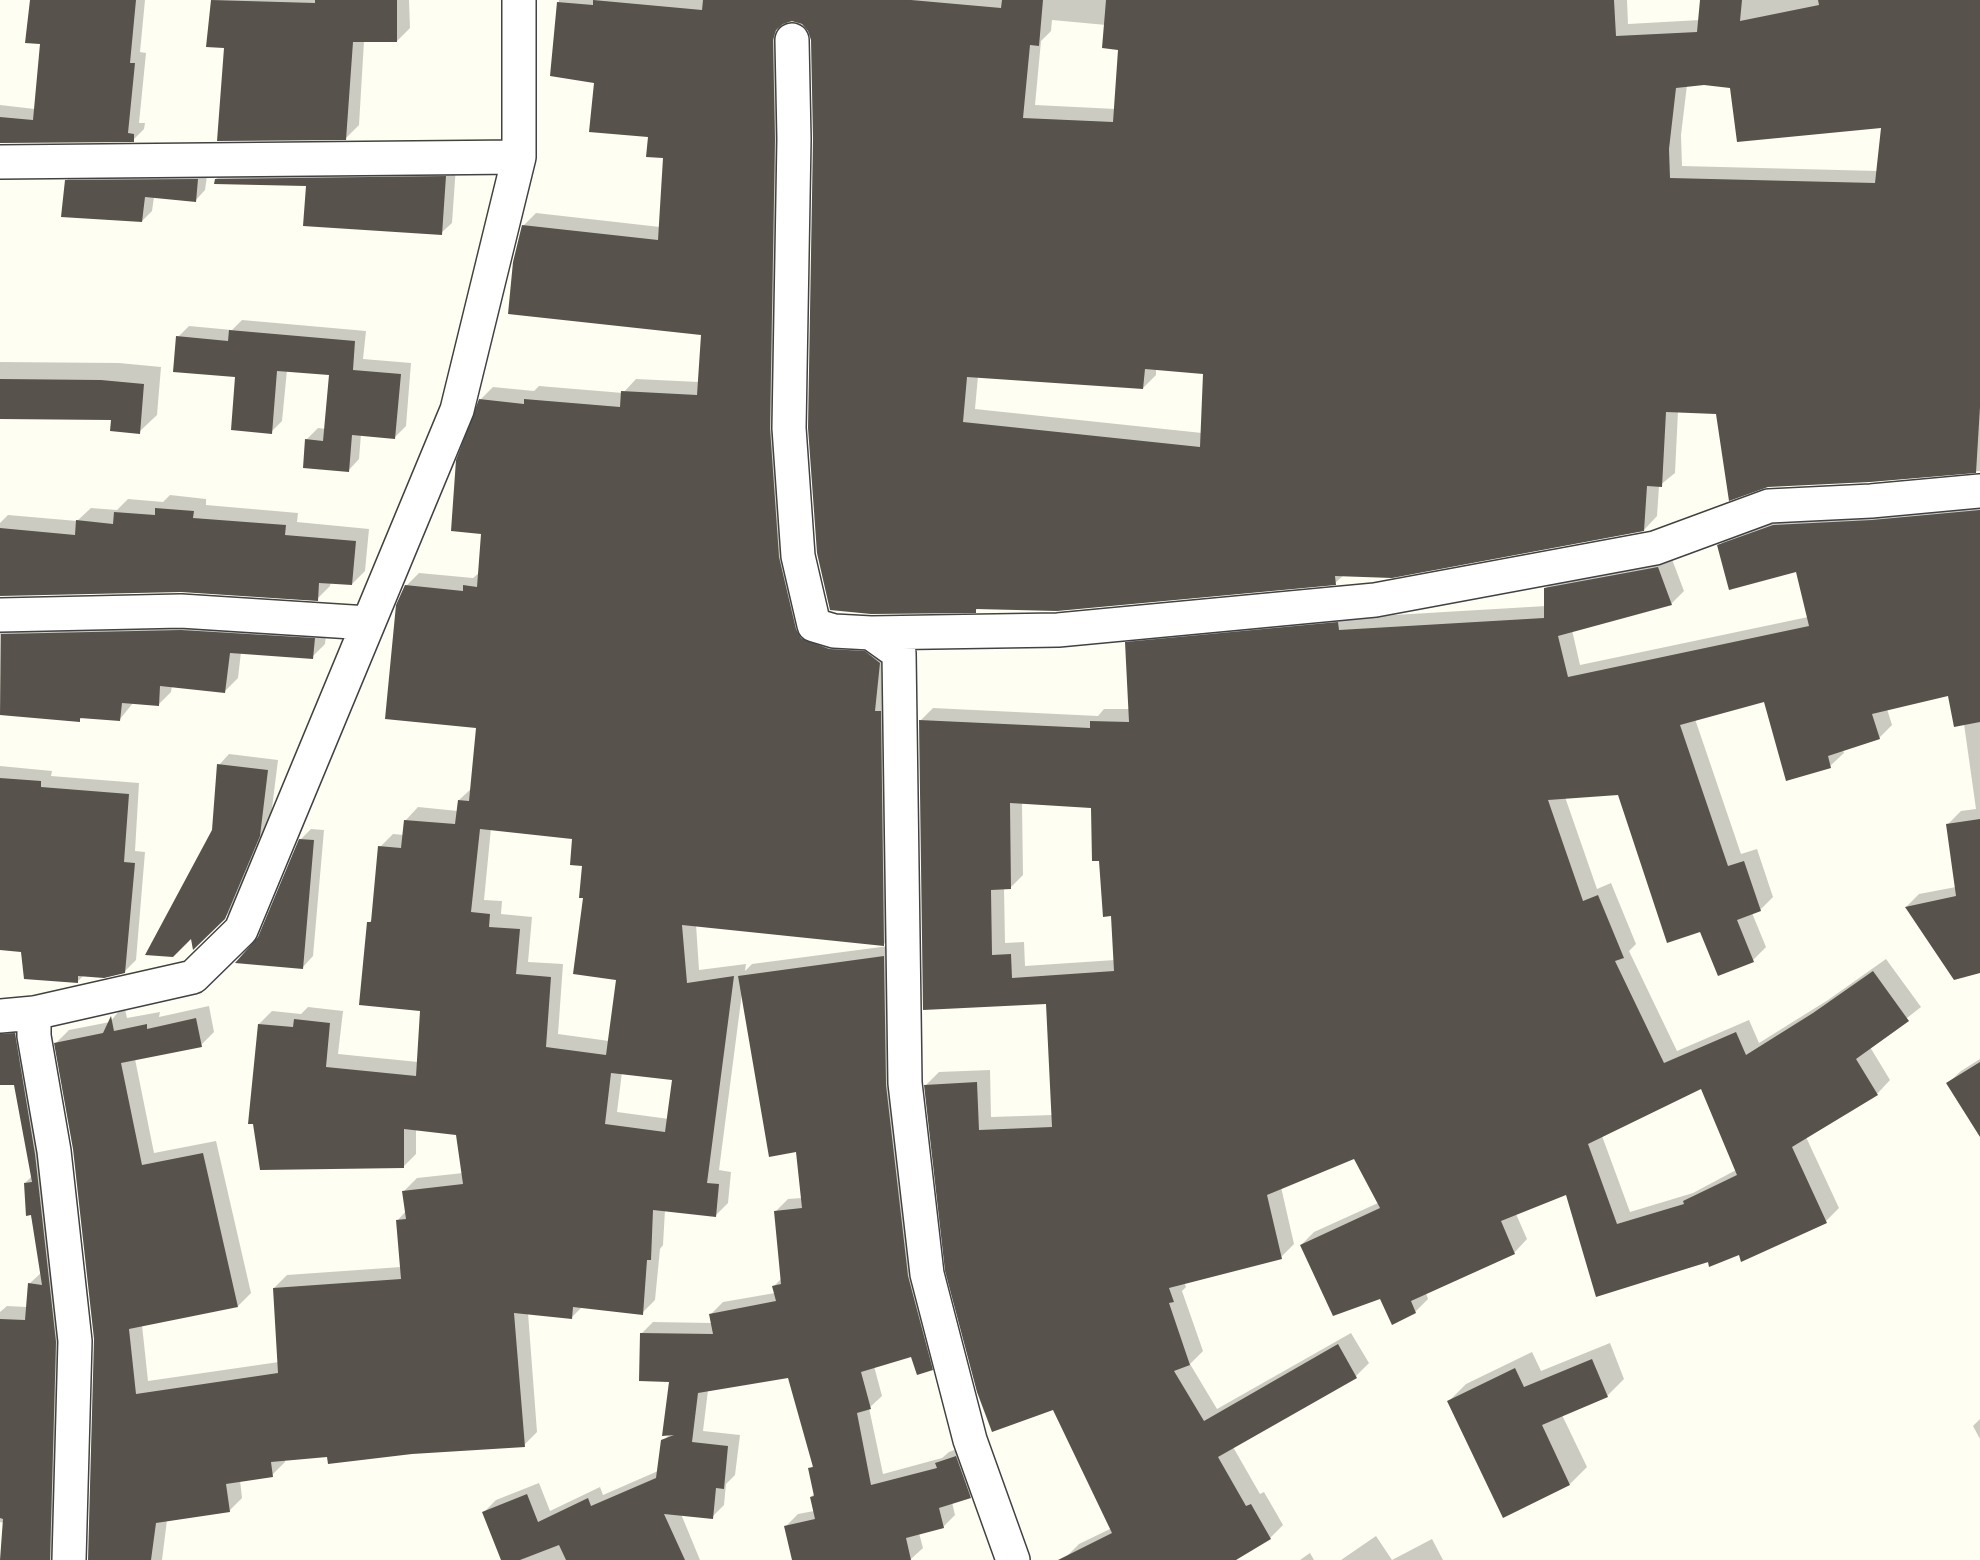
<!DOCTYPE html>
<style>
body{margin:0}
canvas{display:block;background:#fffef2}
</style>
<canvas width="1980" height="1560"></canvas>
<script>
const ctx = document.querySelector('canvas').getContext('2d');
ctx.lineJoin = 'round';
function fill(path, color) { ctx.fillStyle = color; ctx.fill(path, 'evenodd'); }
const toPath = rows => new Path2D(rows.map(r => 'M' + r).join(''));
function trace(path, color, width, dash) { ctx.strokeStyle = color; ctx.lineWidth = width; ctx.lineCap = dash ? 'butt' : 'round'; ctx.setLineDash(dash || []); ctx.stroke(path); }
fill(toPath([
 [31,0,145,0,140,52,146,53,139,123,145,123,144,129,133,140,0,142,0,105,35,109,42,43],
 [212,0,409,0,410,28,397,41,364,41,359,125,346,138,226,46,208,45],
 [559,0,1627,0,1628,24,1700,20,1701,0,1980,0,1980,471,1870,481,1717,412,1678,411,1675,473,1659,486,1657,516,1644,530,1344,575,1335,583,979,607,975,611,814,139,812,39,810,30,802,23,787,21,808,616,893,649,897,931,884,944,696,924,699,970,746,964,745,971,752,964,896,945,944,1357,932,1369,912,1355,874,1366,882,1396,869,1408,883,1474,942,1458,949,1452,968,1445,982,1484,970,1496,952,1502,955,1515,943,1527,919,1533,923,1548,911,1559,793,1560,786,1526,798,1514,814,1511,811,1497,815,1493,810,1469,814,1465,789,1376,708,1390,703,1431,740,1435,735,1475,726,1484,724,1505,712,1517,681,1514,700,1560,503,1560,484,1512,496,1500,539,1483,550,1511,600,1487,603,1495,658,1471,663,1441,670,1434,671,1380,641,1334,653,1322,712,1323,711,1314,723,1302,775,1293,773,1287,782,1278,776,1211,788,1199,802,1198,797,1150,742,993,719,1170,731,1172,728,1203,715,1216,665,1210,663,1245,660,1249,655,1300,642,1313,582,1307,571,1318,528,1313,537,1432,524,1445,285,1459,285,1462,272,1475,240,1480,242,1498,229,1511,167,1520,162,1560,89,1560,95,1341,74,1149,56,1043,69,1030,110,1022,124,1005,127,1018,160,1012,159,1017,209,1006,214,1032,201,1045,135,1059,154,1153,216,1141,251,1293,238,1306,142,1325,148,1381,279,1362,274,1288,287,1275,401,1267,397,1221,406,1211,404,1191,417,1178,463,1173,457,1133,416,1129,416,1154,403,1167,259,1024,272,1011,301,1014,308,1007,343,1011,338,1054,418,1062,421,1010,369,923,373,918,380,847,393,834,404,835,405,821,418,807,458,811,459,800,472,788,478,727,406,586,419,573,473,578,479,573,483,532,480,400,493,387,534,391,539,386,623,393,636,379,699,382,702,334,523,226,536,213,660,227,664,157,649,136,595,82,551,75],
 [1052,20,1106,25,1120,48,1116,109,1035,105,1041,41,1051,31],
 [1704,84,1732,87,1883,126,1878,171,1682,166,1681,135,1687,85],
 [1156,369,1205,373,1202,433,975,409,978,376,1143,388,1156,375],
 [491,828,574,837,584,865,585,897,618,979,609,1041,558,1034,563,964,528,962,532,917,501,914,502,901,484,900],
 [622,1072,674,1079,669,1119,617,1112],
 [456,166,452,223,441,233,308,185,216,179,227,169],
 [208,169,205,190,195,201,154,197,152,211,142,221,66,181,77,170],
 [242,320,366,331,363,359,411,363,406,426,395,437,361,434,359,459,348,471,306,440,318,428,326,429,331,374,287,370,282,421,271,432,237,375,178,337,189,326,232,330],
 [0,362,119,363,161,367,157,415,139,432,113,419,0,418],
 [170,495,206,499,206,505,298,513,297,522,369,529,365,571,352,584,331,582,330,586,317,599,181,591,0,595,0,523,8,515,77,521,91,508,117,510,128,499,163,502],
 [1980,499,1980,972,1906,907,1919,894,1956,887,1948,824,1961,811,1976,809,1964,724,1949,694,1887,709,1892,725,1879,738,1843,750,1844,753,1830,766,1765,700,1695,719,1741,854,1757,849,1773,897,1760,910,1752,913,1766,947,1753,960,1701,930,1619,793,1565,797,1597,889,1611,883,1636,944,1629,951,1677,1051,1749,1020,1759,1043,1828,1000,1886,959,1921,1007,1870,1047,1890,1080,1878,1093,1806,1137,1839,1208,1826,1221,1739,1253,1597,1295,1567,1193,1516,1214,1527,1239,1514,1253,1426,1293,1428,1299,1415,1312,1381,1297,1301,1245,1314,1232,1378,1203,1355,1157,1281,1187,1294,1244,1281,1257,1184,1282,1186,1287,1182,1291,1203,1351,1190,1364,1217,1409,1351,1333,1369,1363,1356,1376,1233,1447,1260,1494,1264,1492,1283,1525,1270,1538,1233,1560,1068,1560,1066,1557,1079,1544,1112,1528,926,1085,939,1072,990,1070,991,1117,1053,1115,1047,1002,924,1008,920,721,933,708,1098,716,1104,709,1130,709,1127,643,1140,630,1546,606,1546,588,1559,575,1670,554,1684,591,1671,604,1572,630,1580,665,1808,617,1797,570,1719,546,1732,533,1787,512],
 [1022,803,1093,807,1113,914,1115,960,1025,966,1024,942,1005,943,1004,888,1010,888,1023,875],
 [1702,1087,1736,1170,1693,1193,1630,1212,1602,1136],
 [0,615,327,626,325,644,312,657,241,652,238,678,225,691,172,686,171,692,158,705,133,703,120,719,83,717,79,720,0,714],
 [229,754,278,760,270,824,235,907,194,947,214,830,219,765],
 [0,766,52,771,51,776,139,783,135,851,145,852,136,960,124,972,84,975,77,982,22,950,0,949],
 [311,829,324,830,313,956,303,967,260,938,300,840],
 [0,1016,28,1021,69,1328,69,1560,1,1560,4,1523,0,1522,0,1312,7,1306,27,1307,29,1284,42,1272,25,1183,32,1176,15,1083,0,1084],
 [1980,1059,1980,1127,1948,1083,1961,1071],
 [1610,1343,1624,1379,1607,1396,1562,1415,1587,1467,1570,1484,1449,1401,1466,1384,1532,1352,1541,1371],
 [1980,1419,1980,1439,1973,1426],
 [1376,1536,1392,1560,1432,1539,1443,1560,1341,1560],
 [1310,1553,1314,1560,1300,1560]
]), '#0003');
fill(toPath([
 [30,0,136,0,130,63,135,63,128,133,134,134,134,142,0,143,0,117,33,120,40,44,25,43],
 [211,0,315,3,315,0,397,0,397,42,353,42,346,140,217,141,224,48,206,47],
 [593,0,702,10,703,0,911,0,1001,8,1002,0,1043,0,1039,46,1030,45,1023,118,1113,122,1118,50,1102,48,1106,0,1614,0,1616,36,1697,32,1700,0,1742,0,1740,21,1819,5,1818,0,1980,0,1980,407,1976,473,1870,482,1768,487,1729,501,1716,414,1666,412,1662,487,1647,486,1644,531,1392,578,1335,576,1336,585,1057,611,976,609,976,613,871,614,830,610,817,553,808,428,813,139,811,40,808,31,802,24,792,21,783,24,776,30,773,40,775,139,770,428,779,557,796,629,801,638,829,649,865,651,880,663,875,711,881,711,884,946,682,925,687,983,734,976,707,1183,719,1184,716,1217,653,1210,651,1260,647,1260,643,1315,573,1307,572,1319,514,1313,525,1447,412,1454,328,1464,327,1457,271,1462,273,1477,226,1484,230,1512,156,1523,151,1560,88,1560,94,1339,73,1149,54,1043,103,1033,111,1016,114,1031,147,1024,147,1029,196,1018,202,1047,121,1063,142,1165,203,1153,238,1307,129,1329,136,1394,278,1373,273,1288,401,1279,396,1220,406,1219,402,1191,463,1184,456,1135,404,1129,404,1168,260,1170,253,1124,248,1124,258,1024,293,1027,294,1019,330,1023,326,1067,416,1076,420,1011,359,1005,367,922,371,922,378,846,401,848,404,820,455,824,458,800,469,801,476,728,385,719,396,605,405,585,463,591,463,585,477,587,481,534,451,531,456,460,479,399,524,404,524,399,620,407,621,391,697,395,701,335,508,314,513,262,522,225,658,240,663,158,646,157,648,137,589,132,594,83,550,76,557,2,593,5],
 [1704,85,1730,88,1737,142,1881,128,1875,183,1670,178,1669,149,1676,88],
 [1145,369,1203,374,1200,447,963,422,967,377,1143,389],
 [480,829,572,839,570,865,582,866,579,898,583,898,573,974,616,980,606,1055,546,1047,551,977,516,974,520,929,489,927,490,914,471,912],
 [611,1073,672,1080,665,1132,605,1124],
 [446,176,442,235,303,226,306,186,214,184,215,179],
 [198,179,196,202,145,197,142,222,61,217,65,180],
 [229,330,355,341,353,370,401,374,395,439,352,435,349,472,303,468,305,439,323,441,329,375,277,371,272,434,231,430,235,377,173,372,176,336,228,341],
 [0,379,101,380,144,384,140,434,110,431,111,420,0,419],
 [155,508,194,511,193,518,286,525,285,535,356,541,352,585,319,583,318,601,181,592,0,596,0,528,75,535,76,520,113,524,114,512,155,515],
 [1980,510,1980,722,1954,727,1948,696,1872,714,1880,739,1828,756,1831,768,1786,781,1764,702,1680,725,1728,866,1744,861,1761,911,1737,920,1754,962,1718,976,1700,932,1667,943,1618,795,1548,800,1583,901,1598,895,1624,958,1615,961,1664,1063,1736,1032,1746,1055,1813,1013,1873,971,1909,1021,1856,1059,1878,1095,1792,1147,1827,1223,1741,1262,1739,1255,1709,1267,1708,1262,1596,1297,1566,1195,1501,1221,1515,1254,1411,1301,1416,1313,1392,1325,1380,1299,1333,1316,1300,1245,1380,1208,1354,1159,1267,1195,1282,1259,1169,1288,1174,1302,1169,1303,1190,1365,1174,1371,1204,1421,1338,1344,1357,1378,1218,1457,1246,1506,1251,1504,1271,1539,1236,1560,1058,1560,1112,1533,1053,1410,992,1432,977,1392,945,1271,924,1085,977,1082,979,1130,1052,1127,1046,1004,923,1010,919,720,1090,728,1090,721,1129,722,1125,642,1338,622,1339,630,1544,618,1544,588,1658,567,1672,605,1558,636,1568,677,1809,626,1796,572,1729,590,1717,545,1773,525,1872,520],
 [1010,803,1091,808,1092,861,1099,861,1103,917,1111,916,1114,971,1012,978,1011,954,992,955,991,890,1011,889],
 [1701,1089,1737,1175,1683,1201,1684,1204,1617,1224,1588,1144],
 [181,630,315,638,313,659,230,653,225,693,160,686,159,706,122,703,120,721,80,718,80,722,0,715,1,634],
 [217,764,268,770,260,836,225,919,193,950,191,939,173,957,145,955,212,830],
 [0,778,41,781,41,787,129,794,124,862,135,863,125,973,104,978,78,976,78,983,24,979,21,952,0,950],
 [1980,819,1980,973,1954,980,1905,907,1956,896,1946,824],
 [299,839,314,840,303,969,235,963,258,937],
 [884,956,886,1085,908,1276,933,1370,917,1375,911,1357,861,1372,871,1409,857,1413,871,1485,937,1468,935,1463,956,1456,971,1498,939,1508,944,1528,906,1538,911,1560,792,1560,784,1526,815,1519,810,1497,814,1496,808,1468,813,1467,788,1378,698,1393,692,1442,728,1446,724,1489,716,1488,713,1519,664,1514,685,1560,566,1560,559,1545,520,1560,501,1560,482,1512,527,1494,538,1522,588,1498,591,1506,656,1478,661,1440,674,1435,662,1436,669,1382,639,1381,640,1333,713,1334,709,1314,776,1301,772,1286,781,1284,774,1211,802,1208,796,1152,769,1157,738,976],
 [15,1033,35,1154,56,1342,50,1560,0,1560,3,1519,0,1518,0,1319,25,1320,28,1283,42,1285,31,1215,26,1216,24,1183,32,1182,14,1085,0,1085,0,1034],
 [1980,1062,1980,1137,1946,1083],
 [1592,1359,1608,1397,1542,1425,1570,1485,1503,1518,1447,1401,1515,1368,1524,1387]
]), '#58524c');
const minor = toPath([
 [792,40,794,139,789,428,798,556,814,625,834,631,871,633,1058,630,1375,600,1655,548,1769,506,1871,501,1980,491],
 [0,162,519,157],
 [0,615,181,611,368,623],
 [871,633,899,653,905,1083,927,1274,970,1440,1013,1560],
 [34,1013,34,1036,54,1151,75,1341,69,1560],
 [0,1016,34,1013,193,977,241,930,457,410,519,157,519,0]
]);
trace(minor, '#424242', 36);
trace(minor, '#fff', 33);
</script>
